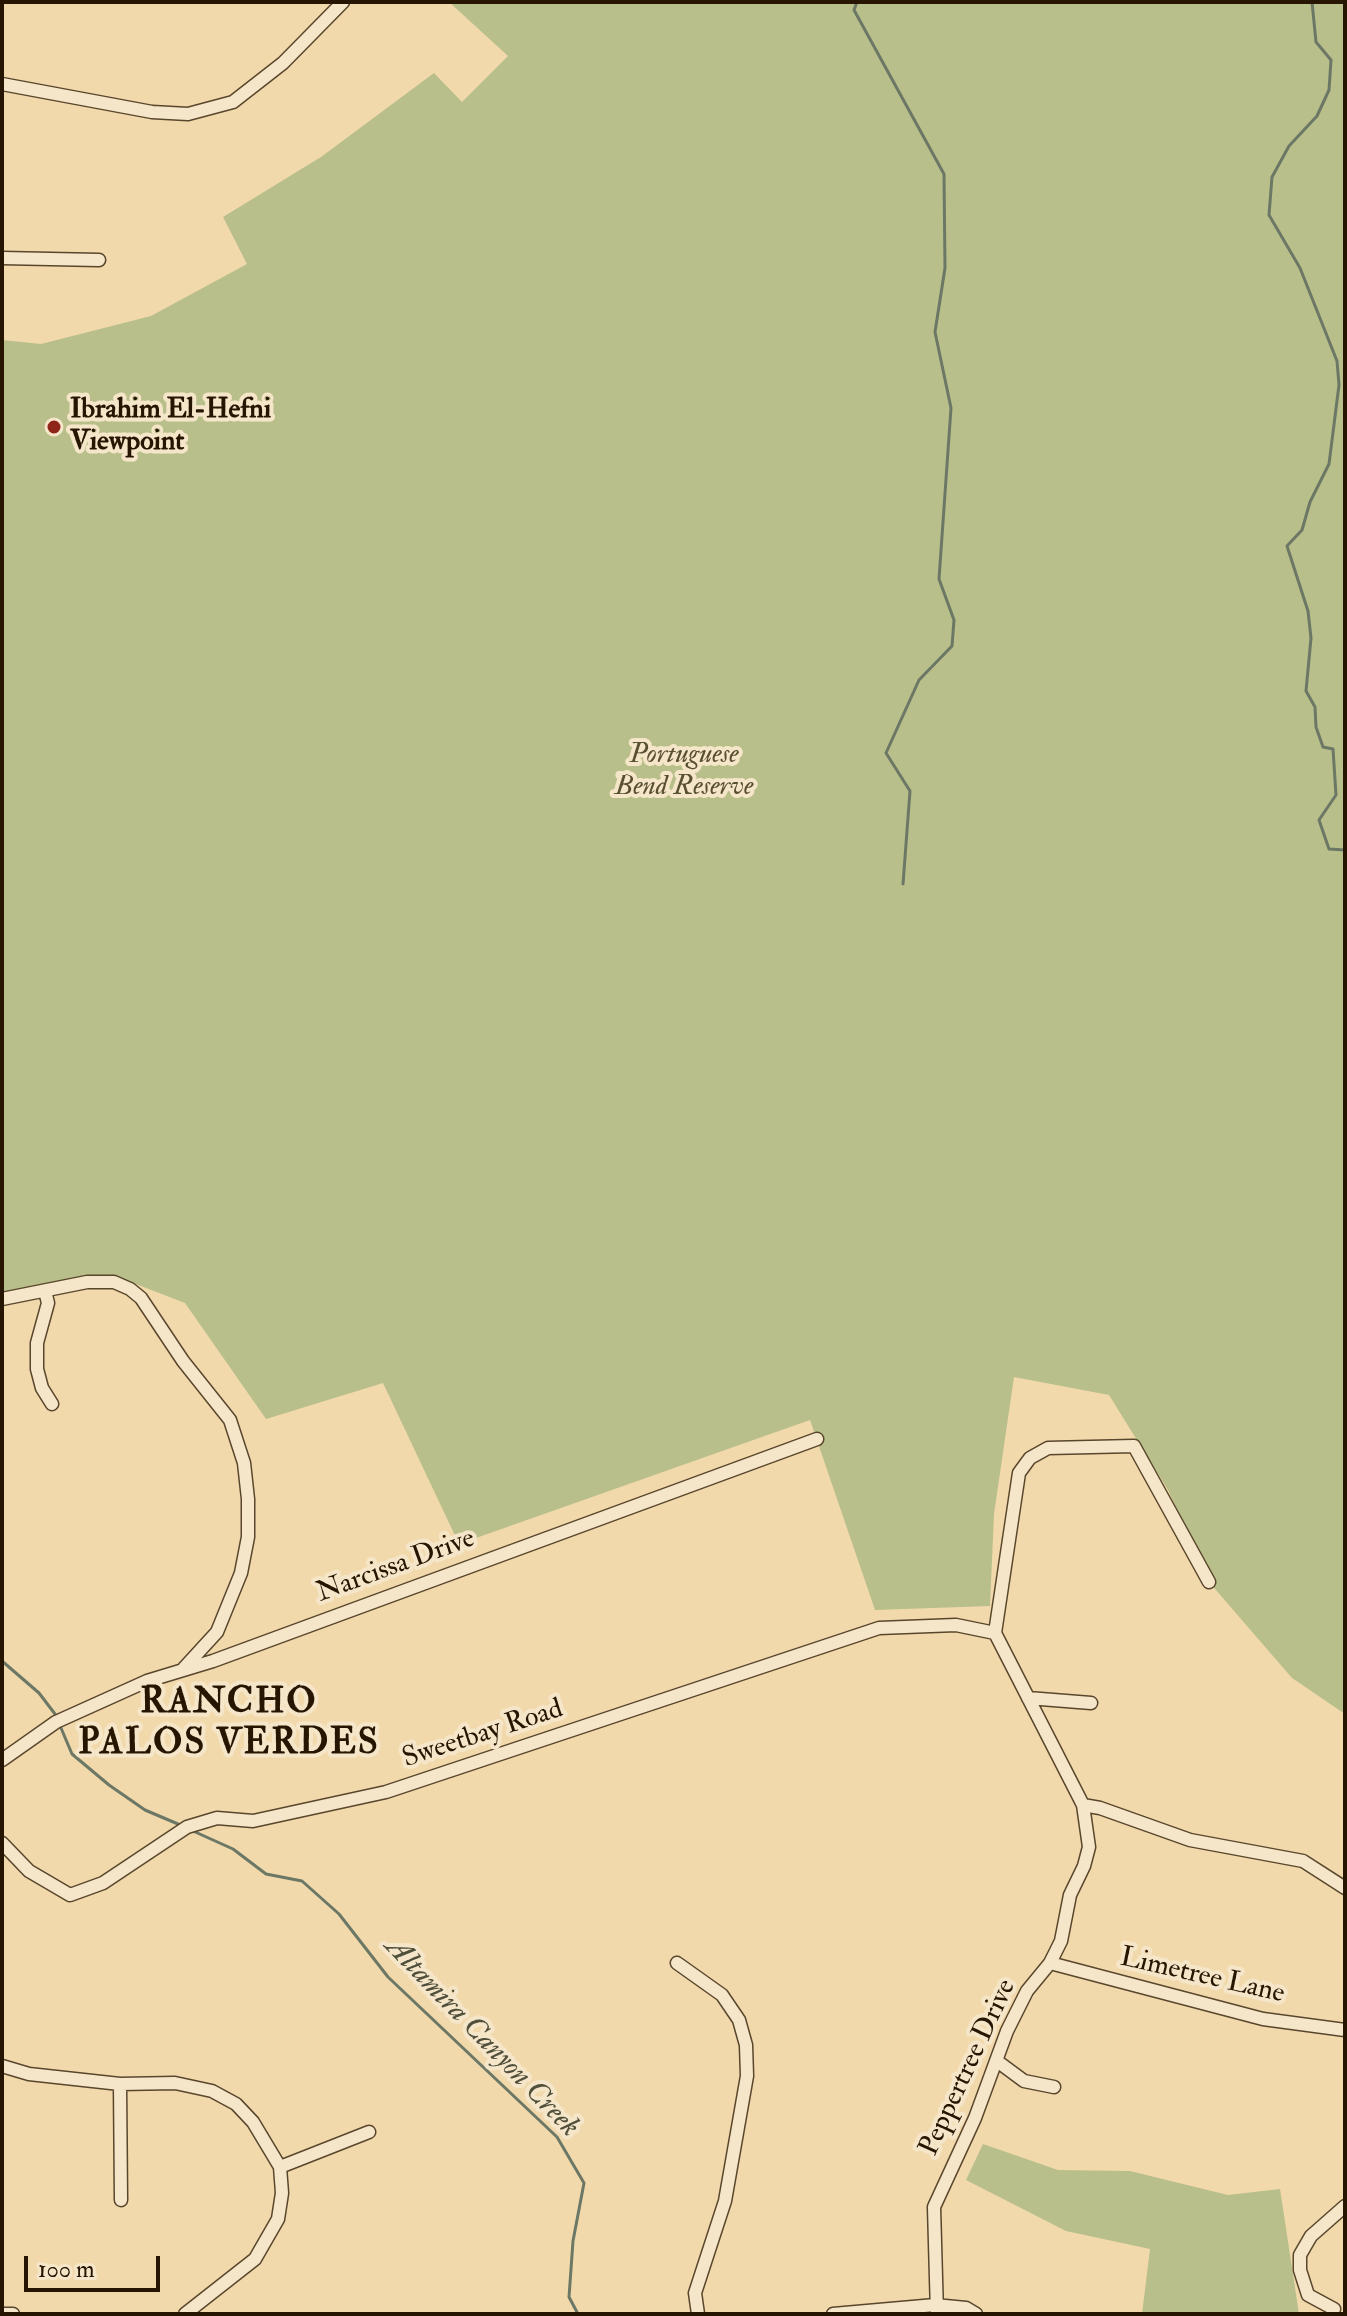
<!DOCTYPE html>
<style>
body{margin:0}
#map{position:relative;width:1347px;height:2316px;overflow:hidden;background:#f1d9ac;font-family:"IM FELL Double Pica",serif}
canvas{display:block}
.frame{position:absolute;inset:0;border:4px solid #261501;pointer-events:none}
.scale{position:absolute;left:24px;top:2256px;width:136px;height:36px;box-sizing:border-box;border:4px solid #261501;border-top:0;padding-left:10px;font-size:24px;line-height:28px;white-space:nowrap;color:#261501;-webkit-text-stroke:6px #f6e6c9;paint-order:stroke}
</style>
<div id="map">
<canvas width="1347" height="2316"></canvas>
<div class="frame"></div>
<div class="scale">100 m</div>
</div>
<script>
const ctx = document.querySelector('canvas').getContext('2d');
ctx.lineJoin = 'round';
function fill(path, color) { ctx.fillStyle = color; ctx.fill(path, 'evenodd'); }
const toPath = rows => new Path2D(rows.map(r => 'M' + r).join(''));
function trace(path, color, width, dash) { ctx.strokeStyle = color; ctx.lineWidth = width; ctx.lineCap = dash ? 'butt' : 'round'; ctx.setLineDash(dash || []); ctx.stroke(path); }
function drawText(font, color, halo, rows, align = 'center') {
  ctx.font = font + ' "IM FELL Double Pica",serif'; ctx.lineWidth = 8; ctx.setLineDash([]); ctx.textBaseline = 'middle'; ctx.strokeStyle = halo; ctx.fillStyle = color; for (const [text, x, y, turn = 0] of rows) {
    ctx.save(); ctx.translate(x, y); ctx.rotate((+turn || 0) * Math.PI / 180); ctx.textAlign = isNaN(turn) ? turn : align; if (halo) ctx.strokeText(text, 0, 0); ctx.fillText(text, 0, 0); ctx.restore();
  }
}
fill(toPath([
 [449,2,1345,2,1345,1714,1292,1678,1209,1582,1168,1490,1109,1395,1014,1377,994,1514,990,1606,875,1610,810,1420,459,1544,383,1383,266,1419,185,1303,123,1279,99,1275,2,1295,2,340,41,344,151,316,247,264,223,217,321,157,434,73,462,102,508,56],
 [983,2144,1058,2170,1130,2171,1228,2195,1280,2189,1299,2314,1142,2314,1150,2249,1066,2231,966,2180]
]), '#b8bf8a');
trace(toPath([
 [857,2,854,10,944,174,945,268,935,332,951,408,939,579,954,620,952,646,919,680,886,753,910,791,903,884],
 [1312,2,1316,42,1331,60,1329,90,1317,116,1289,146,1272,177,1269,215,1300,268,1337,361,1339,385,1329,464,1310,502,1302,530,1287,546,1308,611,1311,638,1306,691,1315,707,1316,727,1323,747,1333,749,1336,795,1319,820,1329,849,1345,850],
 [2,1661,39,1693,55,1714],
 [61,1728,72,1754,109,1785,145,1810,178,1824],
 [193,1831,233,1849,266,1874,302,1881,339,1914,388,1977,557,2137,584,2183,573,2241,569,2297,578,2314]
]), '#6c7865', 3);
const minor = toPath([
 [2,84,152,112,188,114,233,102,283,63,343,2],
 [2,258,99,260],
 [45,1291,48,1303,37,1343,37,1369,42,1388,52,1404],
 [2,1299,87,1282,114,1282,130,1289,141,1298,183,1361,230,1420,244,1463,248,1499,248,1537,241,1573,217,1632,184,1668],
 [995,1633,1019,1473,1030,1458,1048,1448,1134,1446,1209,1582],
 [1028,1698,1091,1703],
 [2,1760,56,1722,147,1681,213,1661,817,1439],
 [1083,1805,1100,1808,1190,1840,1303,1861,1345,1888],
 [2,1843,29,1871,70,1895,103,1883,187,1827,217,1818,253,1821,386,1792,879,1628,956,1625,995,1633,1083,1805,1089,1847,1084,1866,1070,1895,1061,1941,1050,1963,1027,1991,1007,2031,975,2118,934,2207,937,2314],
 [677,1963,722,1995,739,2020,746,2045,747,2076,725,2201,695,2293,698,2314],
 [1050,1963,1263,2019,1345,2030],
 [997,2061,1024,2081,1054,2087],
 [2,2066,29,2074,120,2084,175,2083,212,2091,236,2104,253,2122,280,2167,282,2193,278,2219,255,2259,185,2314],
 [120,2084,121,2200],
 [280,2167,369,2132],
 [1334,2309,1308,2295,1300,2270,1300,2255,1311,2236,1345,2206],
 [2,2314,13,2314],
 [833,2314,935,2305,966,2308,976,2314]
]);
trace(minor, '#59462c', 15);
trace(minor, '#f6e6c9', 12);
for (const [x, y, r, color] of [
 [54,427,8,"#8f2418"]
]) { const dot = new Path2D(); dot.arc(x, y, r, 0, 2 * Math.PI); ctx.fillStyle = color; ctx.fill(dot); trace(dot, '#f6e6c9', 3); }
drawText('bold 28px', '#261501', '#f6e6c9', [
 ["Ibrahim El-Hefni",70,411],
 ["Viewpoint",70,443]
], 'left');
drawText('italic 28px', '#595031', '#f6e6c9', [
 ["Portuguese",684,756],
 ["Bend Reserve",684,788]
]);
drawText('28px', '#261501', '#f6e6c9', [
 ["Narcissa Drive",396,1567,-20],
 ["Sweetbay Road",483,1735,-18],
 ["Limetree Lane",1202,1977,13],
 ["Peppertree Drive",969,2068,-65]
]);
drawText('italic 30px', '#4f4f3b', '#f6e6c9', [
 ["Altamira Canyon Creek",481,2038,46]
]);
ctx.letterSpacing = '2px';
drawText('bold 36px', '#261501', '#f6e6c9', [
 ["RANCHO",229,1704],
 ["PALOS VERDES",229,1745]
]);
ctx.letterSpacing = '0px';
</script>
